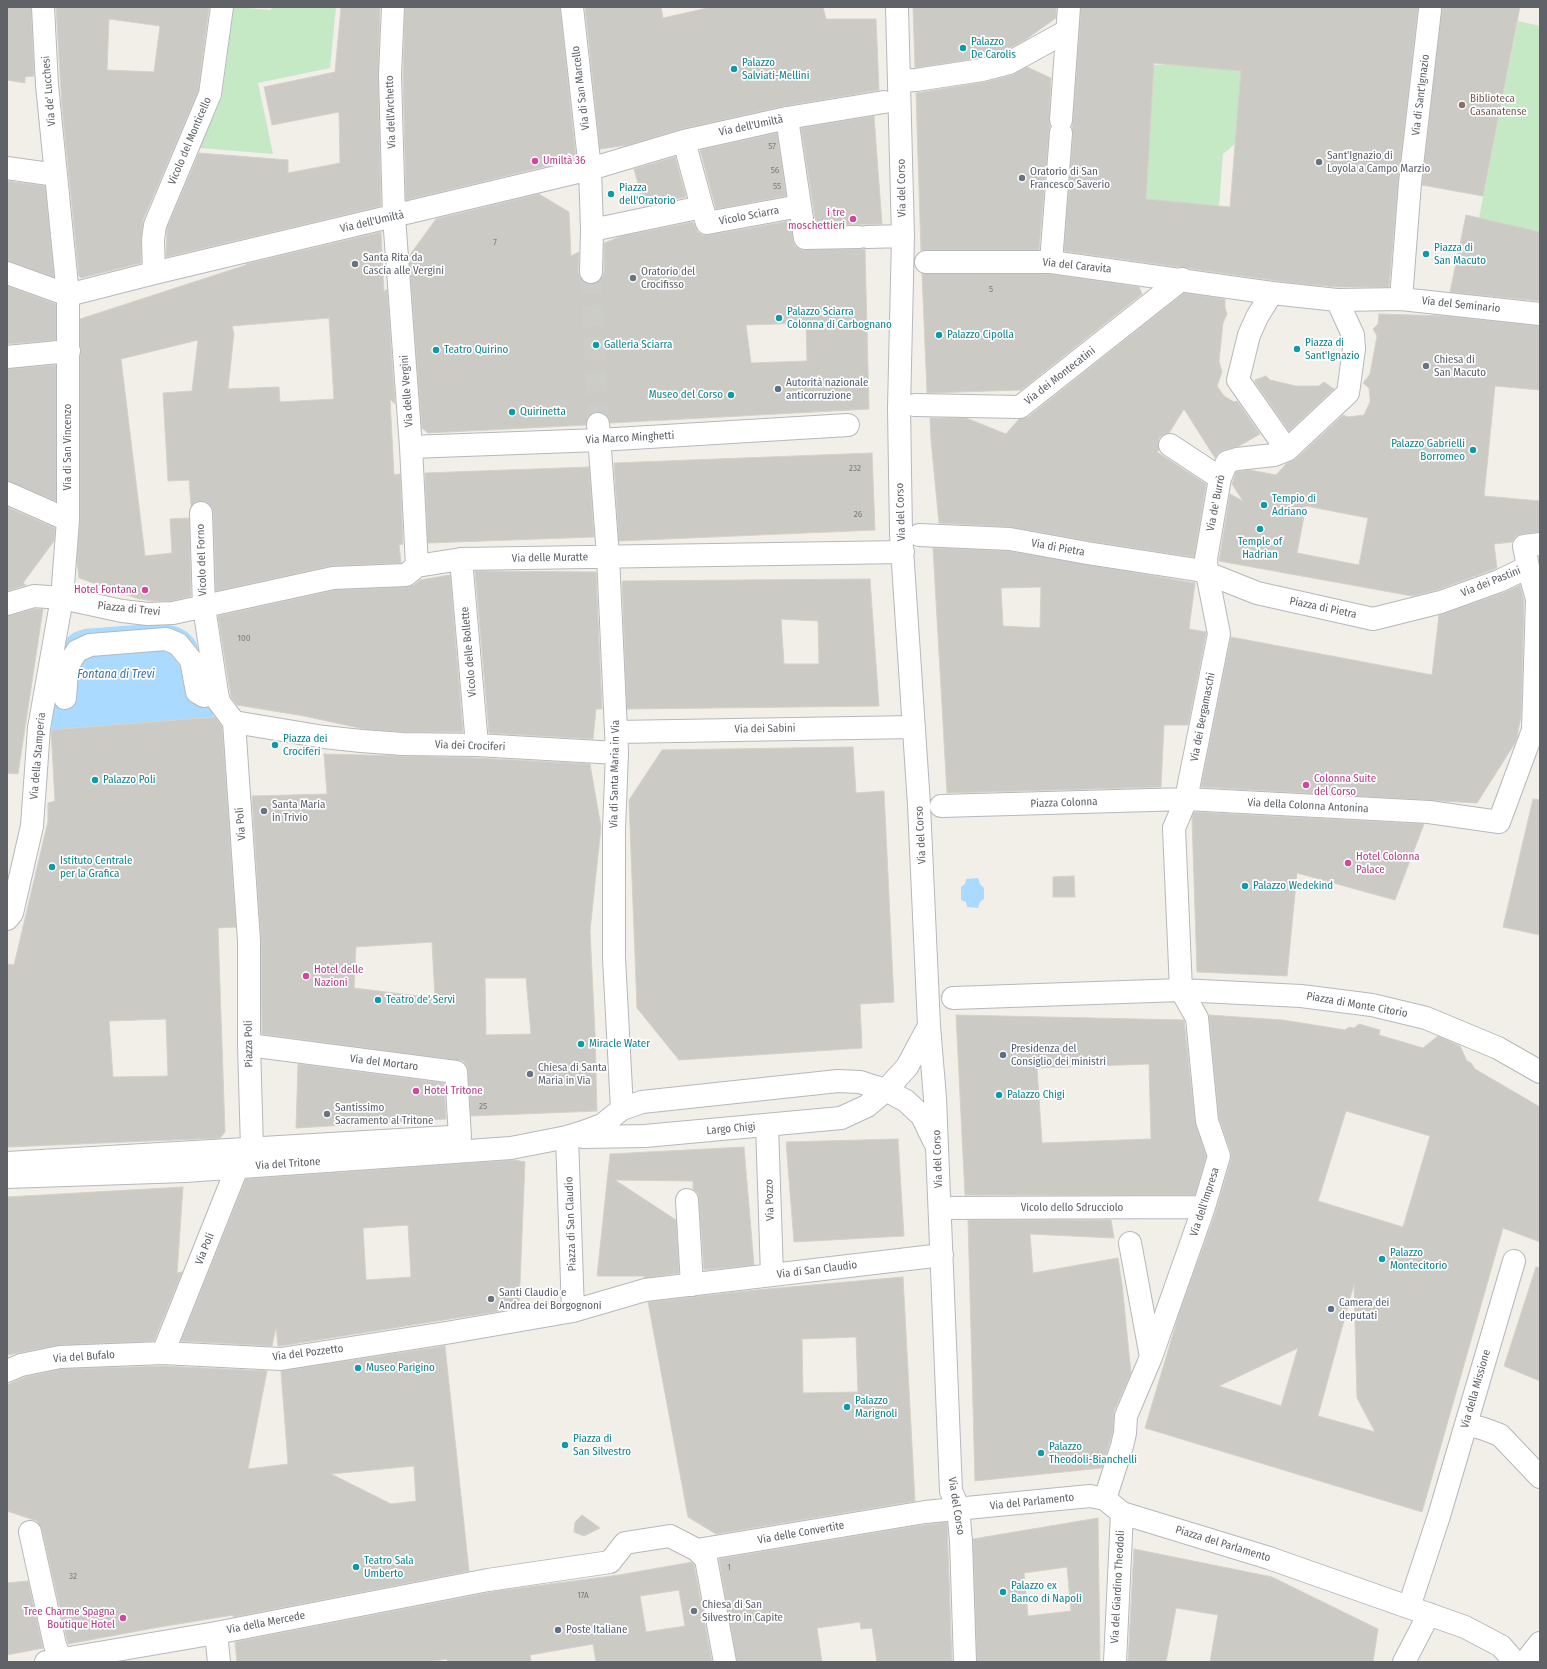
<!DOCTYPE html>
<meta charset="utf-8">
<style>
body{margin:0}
#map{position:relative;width:1547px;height:1669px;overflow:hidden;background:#f1efe8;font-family:"Fira Sans Condensed",sans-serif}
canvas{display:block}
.frame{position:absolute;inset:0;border:8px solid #5f6368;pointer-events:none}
</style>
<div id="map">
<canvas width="1547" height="1669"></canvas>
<div class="frame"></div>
</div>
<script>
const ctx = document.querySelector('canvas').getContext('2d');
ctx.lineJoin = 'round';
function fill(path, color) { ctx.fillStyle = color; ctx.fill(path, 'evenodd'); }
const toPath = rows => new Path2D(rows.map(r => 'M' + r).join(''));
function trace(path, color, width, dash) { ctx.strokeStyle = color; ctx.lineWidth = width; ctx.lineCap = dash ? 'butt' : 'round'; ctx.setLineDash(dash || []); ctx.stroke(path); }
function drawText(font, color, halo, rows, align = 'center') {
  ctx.font = font + ' "Fira Sans Condensed",sans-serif'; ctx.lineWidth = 3.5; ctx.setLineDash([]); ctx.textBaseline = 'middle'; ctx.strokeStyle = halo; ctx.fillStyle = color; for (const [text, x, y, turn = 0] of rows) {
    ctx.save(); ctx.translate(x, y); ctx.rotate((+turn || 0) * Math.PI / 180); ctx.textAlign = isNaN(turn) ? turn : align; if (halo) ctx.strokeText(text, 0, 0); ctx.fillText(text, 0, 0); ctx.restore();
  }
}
fill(toPath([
 [234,7,271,10,272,7,336,7,330,68,258,83,273,154,200,148,222,97],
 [1518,21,1540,26,1540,232,1479,218],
 [1242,59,1236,143,1223,154,1219,206,1146,199,1154,65]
]), '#c5e8c5');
fill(toPath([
 [161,623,178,627,187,632,194,639,197,644,204,691,210,702,214,717,51,730,53,706,67,638,73,633,84,629],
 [978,878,980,884,984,888,984,899,980,902,978,908,967,907,966,902,961,900,961,887,965,884,966,879]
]), '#aadaff');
const building = toPath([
 [7,7,31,7,34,76,25,77,25,83,7,80,7,7],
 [56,7,209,7,198,91,143,220,141,238,141,263,81,278,79,276,62,107,56,7],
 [109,19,160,26,154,72,107,70,109,19],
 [341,7,380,7,378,75,381,206,166,257,167,228,199,153,288,160,288,173,340,163,339,112,272,125,264,87,335,72,341,7],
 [405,7,560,7,576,159,406,200,403,75,405,7],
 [585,7,661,7,663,18,712,7,823,7,826,19,876,19,879,90,784,106,681,129,628,145,600,149,585,7],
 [913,7,1056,7,1056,18,1025,40,1004,51,979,58,915,68,913,7],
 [1081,7,1418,7,1398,182,1389,287,1338,287,1293,283,1064,251,1073,134,1072,127,1073,121,1081,7],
 [1154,63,1241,71,1230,207,1146,199,1154,63],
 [1442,7,1520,7,1483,196,1422,185,1442,7],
 [1027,67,1051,78,1049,119,1050,126,1049,132,1039,250,926,250,921,251,916,93,985,82,1012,75,1027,67],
 [874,116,882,224,816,225,801,128,874,116],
 [777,133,786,196,716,209,700,150,777,133],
 [675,157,686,197,644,206,634,169,675,157],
 [7,181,45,186,54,277,7,261,7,181],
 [539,194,569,212,571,256,579,252,578,272,580,278,584,282,590,284,597,283,602,278,604,272,604,243,622,236,693,222,698,232,703,235,709,235,790,221,793,240,795,246,800,249,805,250,865,249,869,409,610,423,608,417,603,413,597,412,591,414,587,419,586,425,428,433,422,428,409,256,436,219,539,194],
 [806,323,807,361,751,363,746,325,806,323],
 [1466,215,1540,232,1540,301,1450,292,1466,215],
 [381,232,384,292,387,289,395,404,390,399,394,475,400,474,403,544,399,545,401,563,330,566,216,591,213,513,212,507,207,502,201,501,195,502,191,506,189,480,168,481,163,393,192,391,198,340,121,359,145,556,172,553,170,519,189,518,191,596,171,601,152,601,136,598,79,578,77,561,80,520,80,319,246,265,246,264,381,232],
 [329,318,334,399,280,402,279,387,228,389,234,333,232,326,329,318],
 [922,273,1050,274,1139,287,1142,294,1021,390,927,393,922,273],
 [7,286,56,304,56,340,7,344,7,286],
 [1184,293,1225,299,1225,308,1227,314,1223,323,1219,361,1222,372,1217,386,1224,396,1234,402,1237,401,1260,434,1239,446,1223,450,1218,453,1215,458,1184,409,1169,433,1164,434,1159,438,1158,444,1159,449,1157,452,1206,484,1194,557,1089,541,1012,527,939,523,931,440,930,418,966,418,1006,434,1019,419,1028,417,1184,293],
 [1379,314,1444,316,1540,326,1540,390,1495,386,1484,496,1540,501,1540,532,1522,534,1516,536,1512,542,1494,544,1497,568,1437,590,1412,596,1219,561,1230,494,1243,501,1232,484,1236,472,1250,470,1276,475,1286,464,1296,459,1343,415,1348,417,1364,415,1370,402,1370,397,1369,388,1363,383,1370,374,1377,336,1373,329,1378,324,1379,314],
 [1306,506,1368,518,1359,565,1297,553,1306,506],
 [56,365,56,501,7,481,7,369,56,365],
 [1266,376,1270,380,1296,386,1319,386,1324,382,1334,389,1289,431,1255,382,1255,380,1266,376],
 [872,453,875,530,619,541,614,463,872,453],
 [589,467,594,537,428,543,425,473,589,467],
 [7,507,55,528,54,541,23,583,26,585,7,591,7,507],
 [933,548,1009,551,1195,583,1189,629,1206,632,1206,634,1188,725,1164,725,1161,787,947,793,933,548],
 [1041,587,1040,628,1003,626,1001,588,1041,587],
 [475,571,596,572,602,709,596,709,593,739,489,733,475,571],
 [450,575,463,732,404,732,364,729,304,716,237,705,231,697,218,616,335,590,407,587,414,585,420,580,450,575],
 [870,579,879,706,627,709,622,581,870,579],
 [781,619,818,621,819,664,784,664,781,619],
 [1520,585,1524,601,1521,716,1517,737,1515,743,1477,803,1201,787,1231,637,1432,675,1439,615,1503,593,1520,585],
 [35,609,43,609,18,774,7,773,7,616,35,609],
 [215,717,222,727,236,927,218,928,225,1132,220,1138,7,1147,7,964,14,965,48,821,48,803,55,801,51,730,215,717],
 [166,1019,168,1076,113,1077,109,1021,166,1019],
 [853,747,856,793,884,791,894,1002,860,1004,862,1048,679,1060,637,1008,629,800,662,750,853,747],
 [324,754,477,758,590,764,601,827,590,931,595,1033,597,1111,471,1116,468,1071,467,1066,463,1061,262,1034,261,940,252,796,327,794,324,754],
 [432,942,435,998,354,988,356,947,432,942],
 [485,978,526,978,531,1034,486,1035,485,978],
 [1533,799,1540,800,1540,935,1503,927,1533,799],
 [1194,812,1424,824,1395,900,1297,873,1287,976,1197,972,1192,818,1194,812],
 [1074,876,1075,897,1053,897,1053,877,1074,876],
 [956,1015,1184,1020,1195,1122,1206,1156,1195,1195,965,1195,956,1015],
 [1149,1064,1151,1139,1042,1143,1037,1068,1149,1064],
 [1209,1015,1283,1020,1345,1030,1349,1027,1354,1028,1359,1024,1380,1030,1379,1035,1423,1048,1438,1036,1460,1046,1467,1061,1471,1063,1475,1069,1540,1107,1540,1242,1503,1228,1422,1512,1145,1428,1179,1314,1216,1211,1231,1160,1231,1152,1219,1118,1209,1015],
 [1346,1111,1430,1136,1403,1227,1318,1201,1346,1111],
 [1354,1284,1357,1398,1375,1432,1318,1416,1354,1284],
 [1298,1348,1281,1406,1219,1386,1298,1348],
 [298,1064,444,1083,446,1119,296,1128,298,1064],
 [898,1139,904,1236,794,1242,786,1142,898,1139],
 [744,1147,754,1265,704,1270,699,1199,698,1193,693,1189,693,1181,615,1180,676,1220,679,1273,644,1278,644,1276,597,1276,610,1154,744,1147],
 [515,1160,525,1162,519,1308,280,1346,278,1346,276,1327,272,1346,181,1341,246,1179,515,1160],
 [408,1225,411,1277,366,1280,363,1228,408,1225],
 [183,1187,177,1273,182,1272,154,1341,59,1345,7,1355,7,1197,183,1187],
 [968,1220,1111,1220,1114,1238,1030,1234,1033,1273,1118,1258,1122,1284,1131,1373,1114,1411,1113,1431,1102,1468,975,1481,968,1220],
 [1536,1267,1540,1268,1540,1381,1504,1366,1536,1267],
 [903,1277,915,1501,716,1534,688,1517,648,1302,756,1290,903,1277],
 [856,1337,858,1392,803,1393,802,1339,856,1337],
 [445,1346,469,1571,233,1617,233,1615,154,1628,68,1644,42,1529,37,1521,7,1511,7,1385,25,1377,62,1369,163,1366,267,1371,248,1469,288,1464,281,1371,445,1346],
 [414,1466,416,1501,391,1504,331,1474,414,1466],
 [582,1515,600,1528,584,1536,574,1532,575,1522,582,1515],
 [1098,1518,1100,1662,977,1662,973,1539,1098,1518],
 [1067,1567,1071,1611,1028,1616,1024,1573,1067,1567],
 [947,1522,952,1662,877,1662,872,1628,861,1629,860,1622,817,1628,822,1662,737,1662,719,1559,916,1526,947,1522],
 [1134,1549,1272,1577,1378,1629,1373,1662,1210,1662,1218,1615,1176,1608,1166,1662,1128,1662,1134,1549],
 [692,1562,694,1565,712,1662,596,1662,593,1644,530,1655,531,1662,448,1662,447,1659,427,1662,237,1662,235,1642,497,1591,619,1575,692,1562],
 [679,1590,685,1626,646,1632,640,1596,679,1590],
 [28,1581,43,1648,7,1655,7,1583,28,1581]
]);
fill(building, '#cccac5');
trace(building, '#d6d1c6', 1);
trace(toPath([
 [591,272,598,424]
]), '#ccccc8', 22, [22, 11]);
const minor = toPath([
 [393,7,390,75,394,217,411,447,417,566],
 [572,7,590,169,592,230,591,272],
 [897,7,903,236,899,408,901,534,919,805,929,1026,935,1098,951,1491,958,1507,961,1541,965,1662],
 [899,81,916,80,982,70,1009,63,1067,31],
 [1061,120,1069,7],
 [684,141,702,207],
 [7,168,56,175],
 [800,206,805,238,859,237],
 [592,230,702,207,707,223,800,206,787,118],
 [867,237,903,236],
 [926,262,1051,262,1272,293,1337,300,1401,299,1540,314],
 [1051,262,1061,133],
 [7,273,68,295],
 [154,273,153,240,155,225,210,94,222,7],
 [1272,293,1257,317,1249,335,1238,380,1287,450],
 [68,295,154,273,590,169,684,141,787,118,884,102],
 [1401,299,1410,183,1430,10],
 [7,357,69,351],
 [915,405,1020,407,1182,279],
 [598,424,608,556,617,753,614,829,614,958,622,1109],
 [1170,445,1220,478],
 [411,447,599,440,848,425],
 [7,493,68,520],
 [919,535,1010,539,1087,553,1197,570,1207,573,1257,593,1373,619,1441,602,1499,581,1528,567,1524,546,1540,544],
 [461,559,477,745],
 [7,604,34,596,62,598,122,611,148,614,173,613,333,578,406,575,417,566,461,559,903,552],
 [65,698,67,671,71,660,77,651,90,645,166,639,178,644,191,660,197,692,204,696,217,693],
 [234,722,324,737,361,741,403,744,477,745,617,753],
 [616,732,914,727],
 [1186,799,1219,634,1207,573,1206,559,1220,478,1227,462,1237,459,1274,455,1287,450,1348,393,1354,349,1353,335,1337,300],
 [941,806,1186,799,1429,812,1499,822,1533,730,1537,599,1528,567],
 [7,919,12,913,32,826,39,728,62,598,68,520,68,295,47,85,43,7],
 [953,998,1181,990,1301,996,1372,1005,1426,1018,1498,1048,1540,1072],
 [249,1045,456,1072,460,1137],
 [767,1125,772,1275],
 [567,1137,573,1311],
 [583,1137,645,1136,841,1118,867,1106,886,1090,907,1067,929,1026],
 [7,1163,450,1137],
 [7,1177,185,1171,511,1148,567,1137,583,1132,602,1125,622,1109,642,1102,838,1081,860,1082,869,1085,886,1090,906,1101,922,1116,934,1141],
 [687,1200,692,1285],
 [940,1208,1204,1207],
 [163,1353,237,1168,252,1148,249,1045,249,941,234,722,219,702,217,693,204,607,201,513],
 [1151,1357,1204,1207,1219,1156,1207,1121,1197,1018,1181,990,1174,828,1183,807],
 [7,1371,21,1365,60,1357,163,1353,281,1359,452,1332,573,1311,645,1290,942,1255],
 [1466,1424,1484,1429,1500,1435,1540,1477],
 [1105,1499,1122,1446,1125,1433,1126,1416,1151,1357,1130,1243],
 [30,1532,55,1645,62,1662],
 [697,1550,925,1512,1090,1496,1105,1499,1122,1513,1269,1558,1465,1627,1501,1646,1515,1662],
 [1409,1607,1439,1516,1514,1261],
 [216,1633,219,1662],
 [46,1662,216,1633,488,1580,610,1562,625,1543,670,1536,697,1550,706,1559,725,1662],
 [1115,1662,1122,1513],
 [1404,1662,1429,1614],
 [1525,1662,1540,1643]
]);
trace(minor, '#b5b8bc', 24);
trace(minor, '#fff', 22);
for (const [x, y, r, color] of [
 [963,48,4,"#0f9aa8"],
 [734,69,4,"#0f9aa8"],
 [1462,105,4,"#8d6e63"],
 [535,161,4,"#d1479c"],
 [1319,162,4,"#6b7280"],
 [1022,178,4,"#6b7280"],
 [611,194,4,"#0f9aa8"],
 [853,219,4,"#d1479c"],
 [1426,254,4,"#0f9aa8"],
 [355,264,4,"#6b7280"],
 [633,278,4,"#6b7280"],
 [779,318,4,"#0f9aa8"],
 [939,335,4,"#0f9aa8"],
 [596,345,4,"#0f9aa8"],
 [1297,349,4,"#0f9aa8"],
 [436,350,4,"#0f9aa8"],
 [1426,366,4,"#6b7280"],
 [778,389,4,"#5c6f8a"],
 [731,395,4,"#0f9aa8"],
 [512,412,4,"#0f9aa8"],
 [1473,450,4,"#0f9aa8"],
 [1264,505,4,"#0f9aa8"],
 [1260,529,4,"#0f9aa8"],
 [145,590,4,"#d1479c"],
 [275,745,4,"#0f9aa8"],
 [95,780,4,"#0f9aa8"],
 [1306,785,4,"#d1479c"],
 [264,811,4,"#6b7280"],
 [1348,863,4,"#d1479c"],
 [52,867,4,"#0f9aa8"],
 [1245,886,4,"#0f9aa8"],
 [306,976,4,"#d1479c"],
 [378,1000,4,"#0f9aa8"],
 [581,1044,4,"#0f9aa8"],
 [1003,1055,4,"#5c6f8a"],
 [530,1074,4,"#6b7280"],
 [416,1091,4,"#d1479c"],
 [999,1095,4,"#0f9aa8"],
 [327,1114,4,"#6b7280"],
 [1382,1259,4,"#0f9aa8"],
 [491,1299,4,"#6b7280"],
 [1331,1309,4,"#5c6f8a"],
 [358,1368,4,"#0f9aa8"],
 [847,1407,4,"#0f9aa8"],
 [565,1445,4,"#0f9aa8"],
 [1041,1453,4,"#0f9aa8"],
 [356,1567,4,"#0f9aa8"],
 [1003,1592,4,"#0f9aa8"],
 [694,1611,4,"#6b7280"],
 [123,1618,4,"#d1479c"],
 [558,1630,4,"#5c6f8a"]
]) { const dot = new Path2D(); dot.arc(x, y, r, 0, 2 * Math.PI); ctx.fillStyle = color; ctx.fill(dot); trace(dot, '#fff', 1.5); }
drawText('9px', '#7a7d7f', null, [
 ["57",772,146],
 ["56",775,170],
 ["55",777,186],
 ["7",495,242],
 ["5",991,289],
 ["232",855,468],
 ["26",858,514],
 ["100",244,638],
 ["25",483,1106],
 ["1",729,1567],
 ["32",73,1576],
 ["17A",583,1595]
]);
drawText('11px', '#0d838f', '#fff', [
 ["Palazzo",971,42],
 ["De Carolis",971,55],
 ["Palazzo",742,63],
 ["Salviati-Mellini",742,76],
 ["Piazza",619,188],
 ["dell'Oratorio",619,201],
 ["Piazza di",1434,248],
 ["San Macuto",1434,261],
 ["Palazzo Sciarra",787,312],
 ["Colonna di Carbognano",787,325],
 ["Palazzo Cipolla",947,335],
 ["Piazza di",1305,343],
 ["Sant'Ignazio",1305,356],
 ["Galleria Sciarra",604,345],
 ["Teatro Quirino",444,350],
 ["Museo del Corso",723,395,"right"],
 ["Quirinetta",520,412],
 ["Palazzo Gabrielli",1465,444,"right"],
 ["Borromeo",1465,457,"right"],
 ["Tempio di",1272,499],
 ["Adriano",1272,512],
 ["Temple of",1260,542,"center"],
 ["Hadrian",1260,555,"center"],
 ["Piazza dei",283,739],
 ["Crociferi",283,752],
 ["Palazzo Poli",103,780],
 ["Istituto Centrale",60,861],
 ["per la Grafica",60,874],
 ["Palazzo Wedekind",1253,886],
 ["Teatro de' Servi",386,1000],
 ["Miracle Water",589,1044],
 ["Palazzo Chigi",1007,1095],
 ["Palazzo",1390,1253],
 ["Montecitorio",1390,1266],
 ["Museo Parigino",366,1368],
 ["Palazzo",855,1401],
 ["Marignoli",855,1414],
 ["Piazza di",573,1439],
 ["San Silvestro",573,1452],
 ["Palazzo",1049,1447],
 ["Theodoli-Bianchelli",1049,1460],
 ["Teatro Sala",364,1561],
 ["Umberto",364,1574],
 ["Palazzo ex",1011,1586],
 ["Banco di Napoli",1011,1599]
], 'left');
drawText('11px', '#5f6368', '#fff', [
 ["Via di San Marcello",581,88,-97],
 ["Via de' Lucchesi",49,91,-95],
 ["Via di Sant'Ignazio",1421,95,-83],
 ["Via dell'Archetto",391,112,-92],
 ["Via dell'Umiltà",751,126,-12],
 ["Vicolo del Monticello",190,141,-67],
 ["Via del Corso",902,188,-91],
 ["Vicolo Sciarra",749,216,-11],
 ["Via dell'Umiltà",372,222,-13],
 ["Via del Caravita",1077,266,6],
 ["Via del Seminario",1461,305,6],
 ["Via dei Montecatini",1060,376,-38],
 ["Via delle Vergini",407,391,-94],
 ["Via Marco Minghetti",630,438,-3],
 ["Via di San Vincenzo",68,447,-90],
 ["Via de' Burrò",1216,503,-79],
 ["Via del Corso",901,512,-92],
 ["Via di Pietra",1058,548,10],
 ["Via delle Muratte",550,558,-1],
 ["Vicolo del Forno",202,560,-92],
 ["Via dei Pastini",1491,582,-22],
 ["Piazza di Pietra",1323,608,12],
 ["Piazza di Trevi",129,609,6],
 ["Vicolo delle Bollette",469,652,-95],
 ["Via dei Bergamaschi",1203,717,-79],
 ["Via dei Sabini",765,729,-1],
 ["Via dei Crociferi",470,746,2],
 ["Via della Stamperia",38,756,-85],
 ["Via di Santa Maria in Via",615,774,-89],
 ["Piazza Colonna",1064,803,-2],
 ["Via della Colonna Antonina",1308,806,3],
 ["Via Poli",241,824,-94],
 ["Via del Corso",921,835,-93],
 ["Piazza di Monte Citorio",1357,1005,10],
 ["Piazza Poli",249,1044,-91],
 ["Via del Mortaro",384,1063,7],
 ["Largo Chigi",731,1129,-5],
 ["Via del Corso",938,1159,-92],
 ["Via del Tritone",288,1164,-4],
 ["Via Pozzo",770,1200,-92],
 ["Via dell'Impresa",1205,1202,-72],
 ["Vicolo dello Sdrucciolo",1072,1208],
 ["Piazza di San Claudio",571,1224,-92],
 ["Via Poli",205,1249,-68],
 ["Via di San Claudio",817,1270,-7],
 ["Via del Pozzetto",308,1353,-7],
 ["Via del Bufalo",84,1357,-4],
 ["Via della Missione",1476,1389,-74],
 ["Via del Parlamento",1032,1502,-6],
 ["Via del Corso",956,1506,81],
 ["Via delle Convertite",801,1533,-10],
 ["Piazza del Parlamento",1223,1544,17],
 ["Via del Giardino Theodoli",1118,1587,-87],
 ["Via della Mercede",266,1623,-11]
]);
drawText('11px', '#785e54', '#fff', [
 ["Biblioteca",1470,99],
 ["Casanatense",1470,112]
], 'left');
drawText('11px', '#5b616d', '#fff', [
 ["Sant'Ignazio di",1327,156],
 ["Loyola a Campo Marzio",1327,169],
 ["Oratorio di San",1030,172],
 ["Francesco Saverio",1030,185],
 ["Santa Rita da",363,258],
 ["Cascia alle Vergini",363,271],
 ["Oratorio del",641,272],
 ["Crocifisso",641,285],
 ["Chiesa di",1434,360],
 ["San Macuto",1434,373],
 ["Santa Maria",272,805],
 ["in Trivio",272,818],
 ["Chiesa di Santa",538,1068],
 ["Maria in Via",538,1081],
 ["Santissimo",335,1108],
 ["Sacramento al Tritone",335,1121],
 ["Santi Claudio e",499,1293],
 ["Andrea dei Borgognoni",499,1306],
 ["Chiesa di San",702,1605],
 ["Silvestro in Capite",702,1618]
], 'left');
drawText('11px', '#b23c85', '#fff', [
 ["Umiltà 36",543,161],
 ["i tre",845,213,"right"],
 ["moschettieri",845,226,"right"],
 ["Hotel Fontana",137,590,"right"],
 ["Colonna Suite",1314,779],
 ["del Corso",1314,792],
 ["Hotel Colonna",1356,857],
 ["Palace",1356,870],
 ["Hotel delle",314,970],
 ["Nazioni",314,983],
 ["Hotel Tritone",424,1091],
 ["Tree Charme Spagna",115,1612,"right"],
 ["Boutique Hotel",115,1625,"right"]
], 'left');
drawText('11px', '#4e5e75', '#fff', [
 ["Autorità nazionale",786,383],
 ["anticorruzione",786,396],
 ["Presidenza del",1011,1049],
 ["Consiglio dei ministri",1011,1062],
 ["Camera dei",1339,1303],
 ["deputati",1339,1316],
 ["Poste Italiane",566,1630]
], 'left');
drawText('italic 12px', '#4174aa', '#fff', [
 ["Fontana di Trevi",116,675]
]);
</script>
